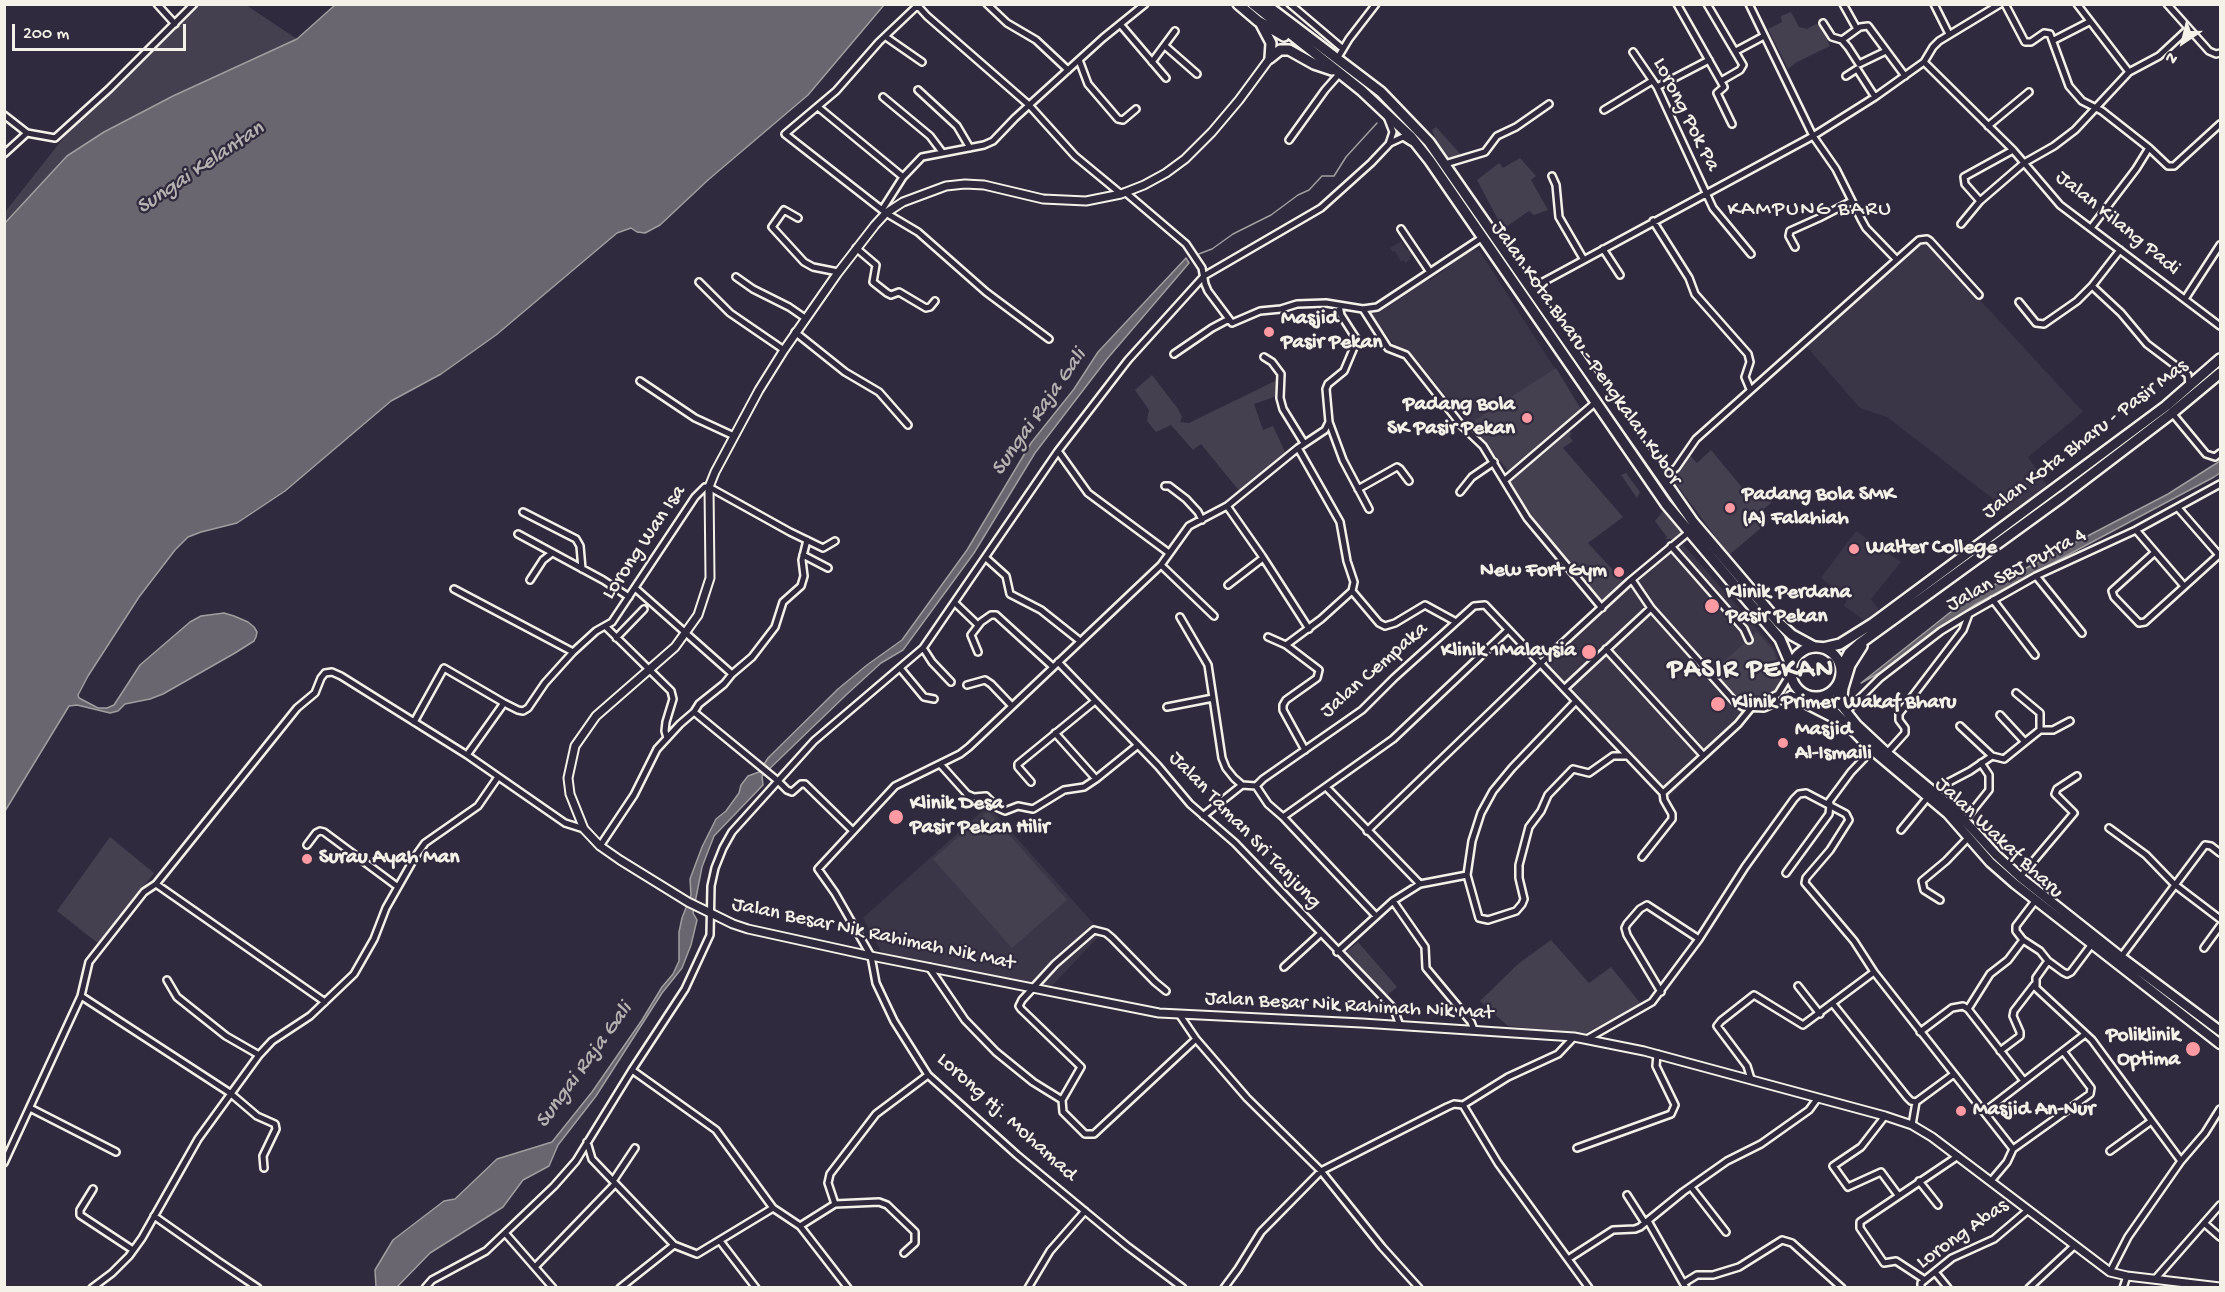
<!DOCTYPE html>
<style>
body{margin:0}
#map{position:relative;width:2225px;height:1292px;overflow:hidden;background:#2f2a3d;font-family:"Gochi Hand",sans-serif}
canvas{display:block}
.frame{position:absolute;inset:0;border:6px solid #f4f1e8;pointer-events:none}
.north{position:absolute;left:2153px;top:12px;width:60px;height:60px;-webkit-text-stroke:4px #2f2a3d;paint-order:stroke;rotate:215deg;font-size:16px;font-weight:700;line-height:24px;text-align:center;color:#f4f1e8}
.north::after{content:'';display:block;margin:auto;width:21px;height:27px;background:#f4f1e8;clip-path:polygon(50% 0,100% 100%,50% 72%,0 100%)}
.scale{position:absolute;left:12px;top:24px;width:174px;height:27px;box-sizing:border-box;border:3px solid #f4f1e8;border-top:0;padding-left:8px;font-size:18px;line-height:21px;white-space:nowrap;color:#f4f1e8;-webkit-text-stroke:4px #2f2a3d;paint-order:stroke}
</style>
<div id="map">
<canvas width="2225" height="1292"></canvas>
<div class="frame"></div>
<div class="north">N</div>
<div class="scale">200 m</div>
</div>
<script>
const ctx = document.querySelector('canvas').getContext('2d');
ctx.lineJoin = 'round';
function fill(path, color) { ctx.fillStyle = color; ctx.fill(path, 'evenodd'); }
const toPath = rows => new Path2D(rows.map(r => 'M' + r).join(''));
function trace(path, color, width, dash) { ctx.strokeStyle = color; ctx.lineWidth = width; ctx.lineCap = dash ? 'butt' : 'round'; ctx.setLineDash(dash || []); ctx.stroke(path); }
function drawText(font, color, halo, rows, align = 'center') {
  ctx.font = font + ' "Gochi Hand",sans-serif'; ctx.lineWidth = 4.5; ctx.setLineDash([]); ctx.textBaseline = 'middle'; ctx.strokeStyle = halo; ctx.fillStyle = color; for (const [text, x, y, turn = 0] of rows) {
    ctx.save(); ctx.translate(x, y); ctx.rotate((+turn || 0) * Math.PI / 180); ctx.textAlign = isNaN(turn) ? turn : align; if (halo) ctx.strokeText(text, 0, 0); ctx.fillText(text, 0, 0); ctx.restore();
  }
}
fill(toPath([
 [1923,238,2083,412,2028,457,2047,485,2015,511,2006,509,1887,417,1860,408,1806,346],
 [1401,241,1406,250,1409,249,1413,255,1409,257,1411,259,1405,263,1404,260,1401,262,1395,251,1393,252,1390,248],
 [1472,249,1479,250,1582,411,1510,474,1409,351,1398,350,1371,314,1424,279,1430,280,1446,269,1447,265],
 [1856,531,1901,562,1871,599,1879,610,1865,621,1844,606,1847,599,1821,578],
 [1680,541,1775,649,1790,691,1753,713,1670,796,1657,795,1540,668],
 [988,806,1102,933,1047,991,882,953,863,918]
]), '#3b3647');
fill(toPath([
 [201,5,246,5,297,39,173,96,104,132,67,156,5,223,5,212,65,136],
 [1791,12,1799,27,1807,29,1816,24,1820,25,1830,46,1797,62,1788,69,1768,29,1782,22,1781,16],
 [1436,127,1463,157,1451,163,1439,147,1432,130],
 [1520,158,1536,176,1531,180,1548,210,1534,215,1529,211,1503,229,1477,180,1499,163,1503,168],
 [1556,368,1582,411,1510,472,1469,424],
 [1152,375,1178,409,1182,417,1180,422,1189,423,1277,380,1277,396,1254,404,1263,430,1273,426,1286,454,1241,493,1201,444,1193,450,1171,425,1156,432,1147,421,1149,410,1135,390],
 [1566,427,1572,434,1569,436,1573,441,1563,448,1623,517,1588,543,1623,581,1627,579,1629,582,1602,608,1527,518,1505,480],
 [1711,450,1750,497,1760,489,1772,502,1759,513,1768,522,1729,555,1671,477,1688,453,1697,463],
 [1626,473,1640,492,1637,498,1621,475],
 [1664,510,1681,533,1673,539,1665,539,1667,537,1655,521],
 [1757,632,1773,650,1778,663,1780,686,1760,698,1747,702,1737,699,1713,671],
 [988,811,1067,900,1012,948,933,859],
 [110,837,154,873,99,944,57,911],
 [1551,940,1589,983,1611,967,1641,1004,1584,1034,1508,1026,1480,1001,1518,964],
 [1358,942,1397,987,1386,996,1347,957,1347,951]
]), '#454050');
const water = toPath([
 [335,5,884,5,808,95,708,180,660,225,645,233,637,232,631,228,617,233,496,335,441,374,391,401,285,491,237,523,201,532,188,537,175,550,139,597,88,676,78,695,79,698,98,708,107,708,114,705,140,665,190,622,201,616,224,613,234,616,248,622,254,627,257,632,256,637,254,641,235,653,163,694,150,699,125,704,118,711,110,713,77,705,69,706,5,811,5,223,67,156,104,132,173,96,297,39,335,5],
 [1186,258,1189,263,1107,359,1035,453,974,553,903,650,881,663,846,695,762,776,763,785,714,836,702,867,693,913,697,920,691,945,682,968,662,993,596,1096,558,1145,549,1166,523,1180,503,1207,430,1253,397,1287,376,1287,375,1270,393,1240,444,1201,455,1199,497,1159,552,1142,592,1092,642,1020,662,987,673,974,679,961,679,932,682,918,691,895,690,879,702,847,716,819,726,811,739,793,741,785,748,776,759,772,768,758,838,689,867,665,902,640,967,550,1031,443,1074,389,1098,352,1186,258],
 [2220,461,2220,473,2214,477,1974,605,1883,671,1861,683,1967,599,2168,494,2220,461]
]);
fill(water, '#6a6670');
trace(water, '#a19ea0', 1.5);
trace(toPath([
 [1196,255,1212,249,1233,234,1271,215,1298,195,1309,190,1322,176,1334,176,1346,157,1377,123]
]), '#a19ea0', 1.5);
const minor = toPath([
 [157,4,175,24],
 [919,4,879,42,836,91,785,134,886,213,918,232,986,292,1049,339],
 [987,4,1007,23,1036,40,1068,70],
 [1290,4,1343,49],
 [1677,4,1724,87,1717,93,1732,124],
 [1707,4,1743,65,1740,70,1721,81],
 [1749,4,1813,136,1836,169,1861,219,1866,228,1896,259],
 [1843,4,1857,29],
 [1934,4,1949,34],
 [2005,4,2025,42,2031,42,2044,33,2050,34,2069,86,2082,101,2102,111,2149,148,2168,166,2174,166,2220,124],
 [2167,4,2209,51,2216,54,2220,53],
 [918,6,927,16,1029,105,1075,156,1121,194],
 [1823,23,1832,37,1842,40,1848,47,1859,64,1886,51],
 [1120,24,1166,78],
 [886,37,922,62],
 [1842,40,1860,27,1868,26,1905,76],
 [2054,40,2089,22],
 [1165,46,1197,74],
 [1736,51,1764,36],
 [1633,52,1657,87,1713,208,1751,254],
 [1340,54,1349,39,1376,4],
 [1079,60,1088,84,1118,119,1123,120,1136,109],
 [1152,62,1175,31],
 [1924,62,2013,150,2060,205,2220,326],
 [2129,72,2159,56,2188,29],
 [1846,76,1857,69,1875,97],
 [1657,87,1709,60],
 [918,90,957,126,970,148],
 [883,97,930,136,942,152],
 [818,107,903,177],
 [1604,110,1652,81],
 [4,115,27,133,55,138,109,89,194,4],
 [1988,126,2029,92],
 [1289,140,1325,90,1340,73],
 [1390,143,1403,137,1411,142],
 [4,154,27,133],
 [1445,164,1485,152,1497,136,1516,127,1549,104],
 [1552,176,1556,185,1559,217,1584,260],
 [1125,192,1186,244,1202,268,1205,284,1208,291,1232,323,1260,311,1281,309,1297,304,1326,303,1363,309,1377,307,1483,237],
 [1980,201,1965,184,1964,177,2013,150],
 [882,210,903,177,922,157,984,145,993,141,1015,118,1103,38,1145,4],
 [798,218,784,210,772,227,804,262,813,267,838,272],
 [1653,221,1689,278,1695,294,1748,354,1750,362,1745,377,1750,389],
 [1961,224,1980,201,2024,163,2054,146,2075,130,2129,72,2077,4],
 [2091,228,2136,169,2149,148],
 [1401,229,1430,272],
 [1795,247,1789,236,1790,231,1819,218,1852,201],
 [856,248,876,265,873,282,887,293,891,295,899,292,926,308,930,307,935,301],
 [1603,249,1620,275],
 [736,277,753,289,789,307,805,318],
 [699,282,730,313,784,350],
 [2092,286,2121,313,2147,344,2188,375,2189,385],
 [1532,288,1813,136,1875,97,1924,62,1933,47,1939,41,2000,4],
 [2185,299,2220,245],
 [2019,302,2036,323,2044,324,2077,301,2092,286,2120,250],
 [1363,309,1388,348,1406,355,1462,426,1483,446,1527,518,1602,608],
 [795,332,845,372,879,392,908,425],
 [1174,354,1212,328,1229,319],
 [1264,357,1272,362,1281,374,1280,398,1283,409,1304,443],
 [640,381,695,418,734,436],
 [2172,413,2206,454,2215,457,2220,453],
 [1329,422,1343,460,1369,509],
 [1058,451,1088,493,1169,553],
 [1662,478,1676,468,1696,439,1919,240,1927,239,1930,241,1979,295],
 [1505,480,1596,402],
 [1165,486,1169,486,1186,499,1198,512,1202,520],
 [1358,489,1397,467,1400,469,1409,481],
 [1460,492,1472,477,1494,462],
 [1227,506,1262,556,1309,629],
 [2178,508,2219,555],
 [523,512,576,539,580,546,582,569],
 [2136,530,2184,586],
 [518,534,603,580,629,597],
 [1671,546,1744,629,1749,640],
 [2155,552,2112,591,2114,597,2139,623,2145,622,2220,554],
 [803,555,828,568],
 [986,558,1006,576,1010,594,1041,610,1080,641],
 [1161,565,1214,616],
 [2036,576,2082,633],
 [530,580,543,560,552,553],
 [1632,580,1651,608,1735,702,1743,707,1764,708,1791,696,1806,695],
 [1228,585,1263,558],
 [635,588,732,674],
 [454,589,573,652],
 [1352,591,1379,623,1385,626,1395,623,1425,605,1456,622],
 [1993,600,2035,655],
 [955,603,978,625],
 [1180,617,1208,665,1222,758,1226,768,1234,778,1242,785,1256,786],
 [605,626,671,691,673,699,666,722,665,731,667,738],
 [1268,637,1286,645,1319,670,1317,678,1286,700,1283,705,1283,710,1305,750],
 [616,638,644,609],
 [1286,645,1321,619,1352,591,1354,582,1347,561,1340,522,1298,448],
 [923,648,932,662,951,682],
 [1606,649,1702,754],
 [978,652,971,635,981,622,991,615,996,615,1053,667],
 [1058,662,1158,766,1190,804,1235,843,1394,1009,1400,1026],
 [900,668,924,697,934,699],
 [967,685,985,680,991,684,1012,706],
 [1565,688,1651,608],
 [2016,693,2040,713,2040,730],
 [1576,701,1512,768,1493,791,1481,813,1472,841,1467,875,1479,918,1488,920,1516,911,1522,904,1524,899,1519,878,1519,865,1529,827,1541,811,1548,795,1573,769,1589,773,1613,756,1628,756],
 [504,703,467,755,565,823,584,829],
 [1167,707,1213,698],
 [694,712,778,781,787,790,792,792,801,784,805,784,853,831],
 [1846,712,1880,678,1941,631,1969,614,2036,576,2136,530,2220,484],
 [414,722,444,668,504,703,518,710,523,711,528,708,545,683,573,652,596,631,612,622,695,497,705,487,709,487,790,532,823,548,835,541],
 [1055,733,1096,779,1138,745],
 [2025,742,2040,730,2053,730,2070,721],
 [1887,753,1905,733,1905,728,1899,720,1899,714,1963,630,1969,614],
 [1992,756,2004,759,2025,742,2000,715],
 [940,764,967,794,974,797,986,796,998,808,1005,811,1018,806,1033,809,1064,790,1084,787,1096,779],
 [1031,782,1018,767,1018,764,1095,701],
 [1256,786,1263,779,1362,710,1394,678,1474,606,1485,605,1663,793,1664,800,1672,814,1672,819,1642,857],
 [1256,786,1268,804,1283,817,1376,916],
 [1326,787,1420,884,1467,875],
 [1932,791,1970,771,1992,756,1960,726],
 [1663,793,1738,724,1751,708,1778,694,1791,673],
 [1828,803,1851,772,1872,750],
 [1203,816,1242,785],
 [1283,817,1393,739,1508,630],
 [1965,820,1989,790,1989,775,1981,763],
 [2109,828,2146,855,2174,884,2220,919],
 [1901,830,1928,797],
 [1367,831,1540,664,1629,582,1689,532],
 [307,845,316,833,320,831,324,832,398,887],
 [600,846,634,795,657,749,680,724,694,712,699,704,724,684,732,674,752,657,775,627,783,602,801,586,804,576,802,560,807,540],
 [1786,873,1829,814,1830,804],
 [2020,877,2074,813,2055,794,2057,789,2077,776],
 [156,884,325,1002],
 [1940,900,1924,890,1922,881,1946,861,1969,837],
 [1393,901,1425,947,1426,968,1471,1022,1474,1030],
 [2035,901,2016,926,2016,931,2023,940,2040,951,2048,961,2063,972,2067,974,2071,972,2092,944],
 [2204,948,2220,926],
 [1337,952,1393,901,1420,884],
 [2121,957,2205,845,2211,846,2220,853],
 [2048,961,2036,978,2036,988,2092,1040,2181,1161],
 [929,967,965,1020,996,1052,1033,1082,1062,1100],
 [1284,967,1320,934],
 [167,980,177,997,226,1036,259,1055],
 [1798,986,1820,1014],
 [1166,991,1155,982,1112,938,1106,933,1094,930,1055,964,1022,1000,1019,1006,1021,1009,1081,1067,1062,1100,1063,1112,1085,1134,1094,1134,1196,1039],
 [1661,992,1627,935,1625,928,1627,924,1640,909,1647,905,1699,939],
 [81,996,230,1093,257,1116,275,1124,276,1129,263,1156,264,1168],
 [1833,1004,1907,1097,1911,1101,1916,1102],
 [1968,1009,1990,974,2008,960,2023,940],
 [1179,1014,1196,1039,1247,1098,1321,1171,1382,1247,1419,1288],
 [1920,1032,1952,1008,1963,1006,1968,1009,2024,1081],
 [1587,1039,1652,1002,1699,939,1745,867,1794,799,1799,794,1806,793,1846,814,1849,820,1830,850,1806,878,1805,883,1854,941,1874,972,2013,1149,2007,1162,1991,1181],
 [2000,1051,2020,1036,2020,1032,2013,1016,2014,1011,2034,985],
 [632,1070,716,1130,773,1208],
 [1751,1079,1747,1066,1717,1026,1721,1021,1754,995,1803,1025,1874,972],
 [1916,1102,1954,1074],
 [1463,1105,1498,1163,1589,1288],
 [30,1108,116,1152],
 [1984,1112,2084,1035],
 [1885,1116,1861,1147,1833,1166,1848,1187,1881,1172,1898,1195],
 [1912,1125,1916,1102],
 [587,1142,592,1159,674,1245,697,1254,773,1208,800,1226,835,1204,828,1183,830,1174,876,1114,928,1075],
 [1577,1148,1671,1114,1675,1105,1656,1066,1657,1054],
 [2013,1149,2090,1094,2091,1088,2063,1051],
 [2110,1151,2150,1122],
 [4,1163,81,996,89,962,144,892,156,884,297,708,315,693,321,678,325,673,332,672,341,676,467,755],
 [613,1181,635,1148],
 [1919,1181,1938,1205],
 [1691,1187,1726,1232],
 [93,1189,80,1210,80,1215,133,1250],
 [1627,1195,1645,1223],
 [835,1204,879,1202,887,1205,915,1232,915,1243,904,1253],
 [154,1216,218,1261,258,1288],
 [1648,1221,1686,1288],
 [2204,1223,2220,1237],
 [800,1226,848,1288],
 [505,1233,553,1288],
 [720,1241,756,1288],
 [1568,1259,1613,1230,1635,1229,1640,1227,1683,1192,1727,1161,1761,1144,1809,1110,1817,1099],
 [535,1267,615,1184],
 [1935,1272,1948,1288],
 [2110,1272,2128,1237,2181,1161,2205,1133,2220,1109],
 [2156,1278,2220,1205],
 [1925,1280,1896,1261,1884,1263,1860,1228,1860,1222,1958,1156],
 [1684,1283,1697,1275,1713,1275,1739,1267,1782,1240,1792,1243,1842,1288],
 [92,1288,112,1273,129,1256,142,1238,198,1139,259,1055,272,1041,310,1016,354,974,374,939,386,908,415,857,425,843,478,806,498,777],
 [425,1288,432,1280,486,1251,554,1186,576,1161,632,1070,685,989,710,935,711,886,715,868,723,848,732,832,814,741,923,648,1058,451,1128,360,1204,276,1321,208,1371,163,1389,144,1393,132,1388,119],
 [620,1288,674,1245],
 [1028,1288,1050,1251,1085,1211],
 [1183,1288,1127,1246,1017,1155,928,1075,894,1021,876,983,871,956,835,893,818,869,895,786,960,754,969,747,1161,565,1189,526,1227,506,1298,448,1325,430,1329,422,1326,389,1328,384,1344,371,1357,340,1341,315,1339,306],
 [1224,1288,1238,1269,1261,1232,1321,1171,1447,1107,1454,1104,1463,1105,1508,1077,1558,1054,1574,1037],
 [1921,1288,1921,1283,1952,1258,1994,1239,2027,1211],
 [2029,1288,2074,1246],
 [2123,1288,2127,1276]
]);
const tertiary = toPath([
 [1270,58,1239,100,1212,132,1185,159,1166,173,1144,185,1121,194,1086,201,1043,199,984,185,965,184,946,186,903,202,886,213,875,225,837,274,784,350,759,390,715,472,709,487,710,578,698,615,675,647,596,716,575,746,568,778,570,794,584,829,600,846,620,860,688,902,733,924,748,929,871,956,1159,1013,1362,1023,1574,1037,1644,1051,1885,1116,1912,1125,1932,1137,2110,1272,2127,1276,2220,1287]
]);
const primary = toPath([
 [1837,686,1837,694,1841,705,1857,725,1887,753,1953,808,1996,855,2020,877,2121,957,2220,1031],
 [1791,696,1838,720],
 [1814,697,1834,711,1872,750,1948,814,1990,862,2015,884,2220,1044]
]);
const trunk = toPath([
 [1238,4,1258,21,1284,36],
 [1253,4,1361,90,1411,137,1430,161,1666,504,1780,639,1792,667],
 [1265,4,1381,92,1429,142,1693,522,1779,623,1792,635,1814,647],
 [1261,24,1271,43,1270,58],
 [1270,58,1280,50,1289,50,1314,64,1332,70],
 '1791 672a25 25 0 1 1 50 0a25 25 0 1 1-50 0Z',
 [1823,648,1840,644,1872,624,2166,406,2220,359],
 [1841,668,1849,653,1859,644,2063,496,2172,413,2220,373],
 [1841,705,1843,688,1850,665,1862,646]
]);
trace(minor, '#f4f1e8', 10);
trace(tertiary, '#f4f1e8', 11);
trace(primary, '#f4f1e8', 13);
trace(trunk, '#f4f1e8', 14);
trace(minor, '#2f2a3d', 5);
trace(tertiary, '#2f2a3d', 7);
trace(primary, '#2f2a3d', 8);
trace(trunk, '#2f2a3d', 9);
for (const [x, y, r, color] of [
 [1269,332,6,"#ff9aa2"],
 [1527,418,6,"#ff9aa2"],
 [1730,508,6,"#ff9aa2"],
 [1854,549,6,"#ff9aa2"],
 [1619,572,6,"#ff9aa2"],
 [1712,606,8,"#ff9aa2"],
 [1589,652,8,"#ff9aa2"],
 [1718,704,8,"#ff9aa2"],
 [1783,743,6,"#ff9aa2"],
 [896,817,8,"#ff9aa2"],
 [307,859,6,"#ff9aa2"],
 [2193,1049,8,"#ff9aa2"],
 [1961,1111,6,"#ff9aa2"]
]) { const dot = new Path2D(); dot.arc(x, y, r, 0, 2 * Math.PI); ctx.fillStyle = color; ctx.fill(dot); trace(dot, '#2f2a3d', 2); }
drawText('21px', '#f4f1e8', '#2f2a3d', [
 ["Lorong Pok Pa",1685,115,63],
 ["Jalan Kilang Padi",2117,224,39],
 ["Jalan Kota Bharu - Pengkalan Kubor",1585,354,55],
 ["Jalan Kota Bharu - Pasir Mas",2086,440,-37],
 ["Lorong Wan Isa",645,543,-56],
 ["Jalan SBJ Putra 4",2017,571,-28],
 ["Jalan Cempaka",1375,671,-41],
 ["Jalan Taman Sri Tanjung",1244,831,46],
 ["Jalan Wakaf Bharu",1998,839,43],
 ["Jalan Besar Nik Rahimah Nik Mat",873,935,12],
 ["Jalan Besar Nik Rahimah Nik Mat",1349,1007,3],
 ["Lorong Hj. Mohamad",1006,1118,42],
 ["Lorong Abas",1963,1235,-35]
]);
drawText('bold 21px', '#f4f1e8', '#2f2a3d', [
 ["Masjid",1281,320],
 ["Pasir Pekan",1281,344],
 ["Padang Bola",1515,406,"right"],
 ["SK Pasir Pekan",1515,430,"right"],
 ["Padang Bola SMK",1742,496],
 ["(A) Falahiah",1742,520],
 ["Walter College",1866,549],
 ["New Fort Gym",1607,572,"right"],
 ["Klinik Perdana",1726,594],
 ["Pasir Pekan",1726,618],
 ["Klinik 1Malaysia",1576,652,"right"],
 ["Klinik Primer Wakaf Bharu",1732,704],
 ["Masjid",1795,731],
 ["Al-Ismaili",1795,755],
 ["Klinik Desa",910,805],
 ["Pasir Pekan Hilir",910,829],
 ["Surau Ayah Man",319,859],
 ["Poliklinik",2180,1037,"right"],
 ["Optima",2180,1061,"right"],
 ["Masjid An-Nur",1973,1111]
], 'left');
drawText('italic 22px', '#b6b2b2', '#2f2a3d', [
 ["Sungai Kelantan",201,169,-34],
 ["Sungai Raja Gali",1040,413,-55],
 ["Sungai Raja Gali",585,1066,-54]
]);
ctx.letterSpacing = '1.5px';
drawText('22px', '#f4f1e8', '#2f2a3d', [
 ["KAMPUNG BARU",1810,211]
]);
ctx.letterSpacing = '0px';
ctx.letterSpacing = '1.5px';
drawText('bold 27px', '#f4f1e8', '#2f2a3d', [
 ["PASIR PEKAN",1751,672]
]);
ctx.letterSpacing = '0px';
</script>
